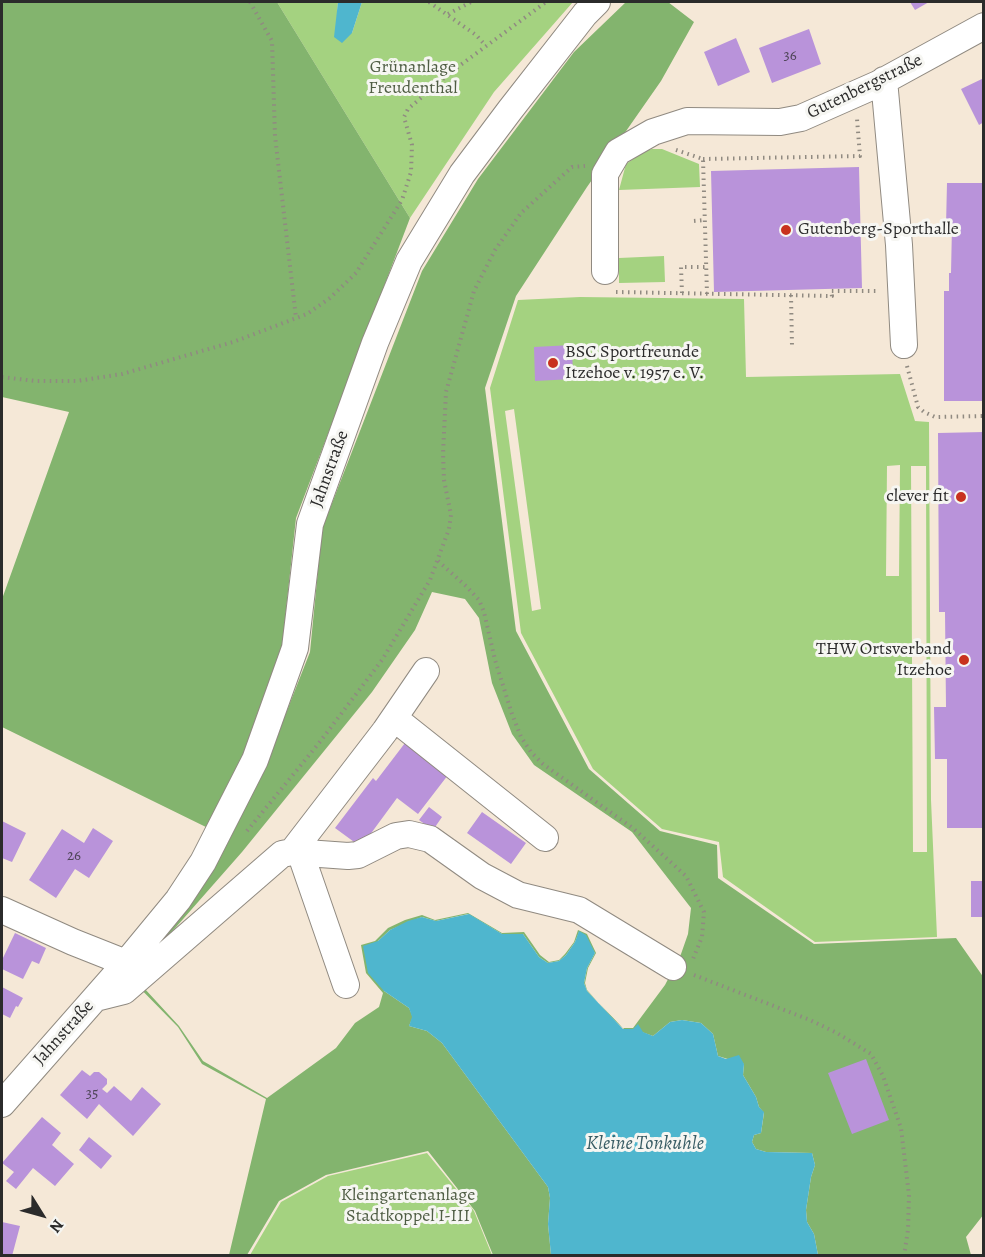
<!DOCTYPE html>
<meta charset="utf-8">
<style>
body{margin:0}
#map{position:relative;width:985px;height:1257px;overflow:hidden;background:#f5e8d7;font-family:Alegreya,serif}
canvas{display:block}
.frame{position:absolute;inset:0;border:3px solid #2b2b2b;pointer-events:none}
.north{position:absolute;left:12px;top:1185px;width:60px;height:60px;-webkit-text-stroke:4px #f6f6f2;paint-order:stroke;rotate:127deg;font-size:16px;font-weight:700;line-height:24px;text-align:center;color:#2b2b2b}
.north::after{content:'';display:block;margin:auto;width:21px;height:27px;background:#2b2b2b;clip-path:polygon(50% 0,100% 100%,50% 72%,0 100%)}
</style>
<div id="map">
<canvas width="985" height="1257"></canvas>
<div class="frame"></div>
<div class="north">N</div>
</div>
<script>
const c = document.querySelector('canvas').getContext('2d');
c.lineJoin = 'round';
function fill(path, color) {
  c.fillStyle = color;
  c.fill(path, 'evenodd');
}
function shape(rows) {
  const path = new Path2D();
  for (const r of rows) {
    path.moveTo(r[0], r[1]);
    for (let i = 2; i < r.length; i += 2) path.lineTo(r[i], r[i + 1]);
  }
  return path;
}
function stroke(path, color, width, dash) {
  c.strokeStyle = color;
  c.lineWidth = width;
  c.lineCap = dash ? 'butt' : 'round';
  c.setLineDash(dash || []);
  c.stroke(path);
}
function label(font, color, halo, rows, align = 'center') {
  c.font = font + ' Alegreya,serif';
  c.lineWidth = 6;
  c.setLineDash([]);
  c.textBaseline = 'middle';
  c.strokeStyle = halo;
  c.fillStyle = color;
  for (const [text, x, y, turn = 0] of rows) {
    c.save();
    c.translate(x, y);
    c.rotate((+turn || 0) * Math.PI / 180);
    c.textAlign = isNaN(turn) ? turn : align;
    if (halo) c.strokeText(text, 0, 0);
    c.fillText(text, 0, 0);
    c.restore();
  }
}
fill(shape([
 [277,2,338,2,337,13,352,33,362,2,573,2,494,92,410,218],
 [652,149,662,149,699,164,700,187,619,190,626,164,645,151],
 [664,256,665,282,619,283,619,258],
 [580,297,744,299,746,377,900,374,915,421,929,422,931,800,937,937,815,942,723,877,719,842,662,829,593,769,521,633,490,388,518,300],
 [514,409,541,609,532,611,505,411],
 [900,465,899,576,886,576,887,466],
 [911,466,926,466,927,852,913,852],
 [427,1153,474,1211,492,1255,250,1255,281,1202,328,1176]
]), '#a4d280');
fill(shape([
 [2,2,277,2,410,218,296,518,282,647,244,758,210,829,2,727,2,599,69,412,2,397],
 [626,2,668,2,694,22,661,81,587,187,516,296,485,388,516,631,589,769,660,831,717,845,718,878,814,944,956,938,984,978,984,1214,966,1237,971,1255,818,1255,814,1234,807,1222,806,1210,811,1177,815,1165,812,1153,766,1152,756,1149,752,1142,754,1135,761,1133,764,1113,759,1107,756,1097,743,1075,744,1064,718,1056,713,1034,701,1023,682,1020,670,1022,653,1036,633,1029,624,1029,587,991,584,983,587,968,595,953,579,932,575,942,566,955,559,961,548,963,539,957,523,934,502,934,468,914,436,921,422,917,390,930,378,941,384,991,409,1008,413,1017,409,1026,427,1031,442,1043,548,1187,550,1198,548,1224,551,1255,493,1255,475,1211,428,1151,326,1175,279,1201,247,1255,229,1255,266,1099,202,1064,178,1027,127,975,266,764,310,652,322,529,422,271,478,179,574,52],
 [432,592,465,599,479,618,492,683,512,734,534,765,632,832,691,908,688,934,681,954,665,985,633,1028,623,1028,613,1019,587,990,585,983,588,968,596,953,587,934,578,930,574,942,565,954,559,960,549,962,540,955,524,932,502,933,468,913,435,920,422,915,405,920,388,928,375,941,361,945,366,973,383,993,379,1007,355,1023,336,1048,267,1098,203,1061,179,1026,133,976,242,852,372,692,415,630]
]), '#83b46e');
fill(shape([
 [338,2,362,2,352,33,342,43,334,37],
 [469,914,502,934,523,934,539,957,548,963,559,961,566,955,575,942,579,931,586,935,595,953,587,968,584,983,587,991,623,1029,633,1029,638,1024,643,1032,653,1036,670,1022,682,1020,701,1023,713,1034,718,1056,726,1059,739,1055,744,1064,743,1075,756,1097,759,1107,764,1112,761,1133,754,1135,752,1142,756,1149,766,1152,812,1153,815,1165,811,1177,806,1210,807,1222,814,1234,818,1255,551,1255,548,1224,550,1198,548,1187,442,1043,427,1031,409,1026,412,1017,409,1008,384,991,368,973,363,946,378,941,390,930,408,921,422,917,436,921]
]), '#4fb6ce');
fill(shape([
 [910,2,929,2,915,10],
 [809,29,821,64,772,83,759,48],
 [736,38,750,72,718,86,704,52],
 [984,78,984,122,979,125,961,89],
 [859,167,862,288,714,292,711,171],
 [947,183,984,183,984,401,944,401,944,291,949,291,949,273,951,273,952,226,946,226],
 [572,345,573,379,535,381,534,347],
 [984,432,984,828,947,828,947,759,935,759,934,707,946,707,945,612,939,612,938,433],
 [405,743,448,775,418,814,397,798,361,847,335,828,373,778,376,781],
 [429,807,442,817,433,830,419,820],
 [482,812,526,843,511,864,467,833],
 [2,821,26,833,12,862,2,858],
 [93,828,113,841,89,878,75,869,56,898,29,880,62,829,84,843],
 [971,881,984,881,984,917,971,917],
 [15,933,46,948,39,964,32,961,23,979,2,969,2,960],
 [2,987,23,998,18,1007,16,1006,10,1018,2,1014],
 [866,1059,889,1120,852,1134,828,1073],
 [82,1070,90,1076,94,1072,99,1072,107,1079,107,1084,102,1089,107,1093,114,1086,131,1101,142,1087,161,1104,133,1136,99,1104,87,1119,60,1095],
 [42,1117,61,1133,52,1145,74,1164,55,1186,33,1168,16,1189,6,1181,14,1172,2,1163],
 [89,1137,112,1156,101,1169,79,1150],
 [2,1222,20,1226,12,1256,2,1256]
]), '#b993da');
const minor = shape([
 [884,80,899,245,904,345],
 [605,271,605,174,618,152,653,132,687,121,780,122,801,118,878,84,984,26],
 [394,718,545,838],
 [292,852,385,731,426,671],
 [300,852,346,985],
 [2,910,73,942,126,963],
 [96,998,124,991,282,854,292,852,348,856,358,855,396,836,409,834,430,839,482,876,518,895,579,910,673,967],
 [2,1104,126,963,178,900,203,862,255,760,295,648,310,524,375,343,409,261,462,174,510,110,585,14,597,2]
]);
stroke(minor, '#908a81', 28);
stroke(shape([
 [250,2,272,41,275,136,296,318],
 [429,2,476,35,486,46],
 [448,14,471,2],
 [676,150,703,159,707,294],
 [703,159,860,156,857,119],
 [694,221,705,220],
 [616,292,832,296,831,291,879,291],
 [682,293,681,267,706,267],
 [791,295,792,346],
 [907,366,918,407,924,412,935,417,984,416],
 [2,377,35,381,77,381,122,374,233,342,307,314,330,298,356,273,402,200,411,172,412,145,404,117,408,109,451,72,546,2],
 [438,561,467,587,479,600,484,612,495,660,512,714,521,737,531,752,543,764,634,829,686,876,704,912,702,937,693,959],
 [247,831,319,743,382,660,430,580,449,529,451,515,444,480,443,453,446,392,474,291,495,250,521,213,572,167,585,166],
 [694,975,810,1020,837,1033,871,1054,883,1076,901,1128,909,1195,908,1230,904,1256]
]), '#908a81', 4, [1.5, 4.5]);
stroke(minor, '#fff', 26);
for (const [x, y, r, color] of [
 [786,230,6,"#c8321e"],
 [553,363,6,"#c8321e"],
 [961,497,6,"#c8321e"],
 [964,660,6,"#c8321e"]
]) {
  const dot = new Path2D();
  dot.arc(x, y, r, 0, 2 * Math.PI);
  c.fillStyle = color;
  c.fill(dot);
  stroke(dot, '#f6f6f2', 2);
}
label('15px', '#4e4557', null, [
 ["36",790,56],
 ["26",74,856],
 ["35",92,1094]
]);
label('18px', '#4f5d44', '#f6f6f2', [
 ["Grünanlage",413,68],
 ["Freudenthal",413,89],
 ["Kleingartenanlage",408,1196],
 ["Stadtkoppel I-III",408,1217]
]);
label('18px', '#2b2b2b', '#f6f6f2', [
 ["Gutenbergstraße",865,87,-26],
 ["Jahnstraße",330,469,-70],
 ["Jahnstraße",64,1033,-48]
]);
label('18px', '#2b2b2b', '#f6f6f2', [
 ["Gutenberg-Sporthalle",798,230],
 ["BSC Sportfreunde",565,353],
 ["Itzehoe v. 1957 e. V.",565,374],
 ["clever fit",949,497,"right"],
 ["THW Ortsverband",952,650,"right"],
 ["Itzehoe",952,671,"right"]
], 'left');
label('italic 20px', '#385c64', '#f6f6f2', [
 ["Kleine Tonkuhle",645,1144]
]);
</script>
